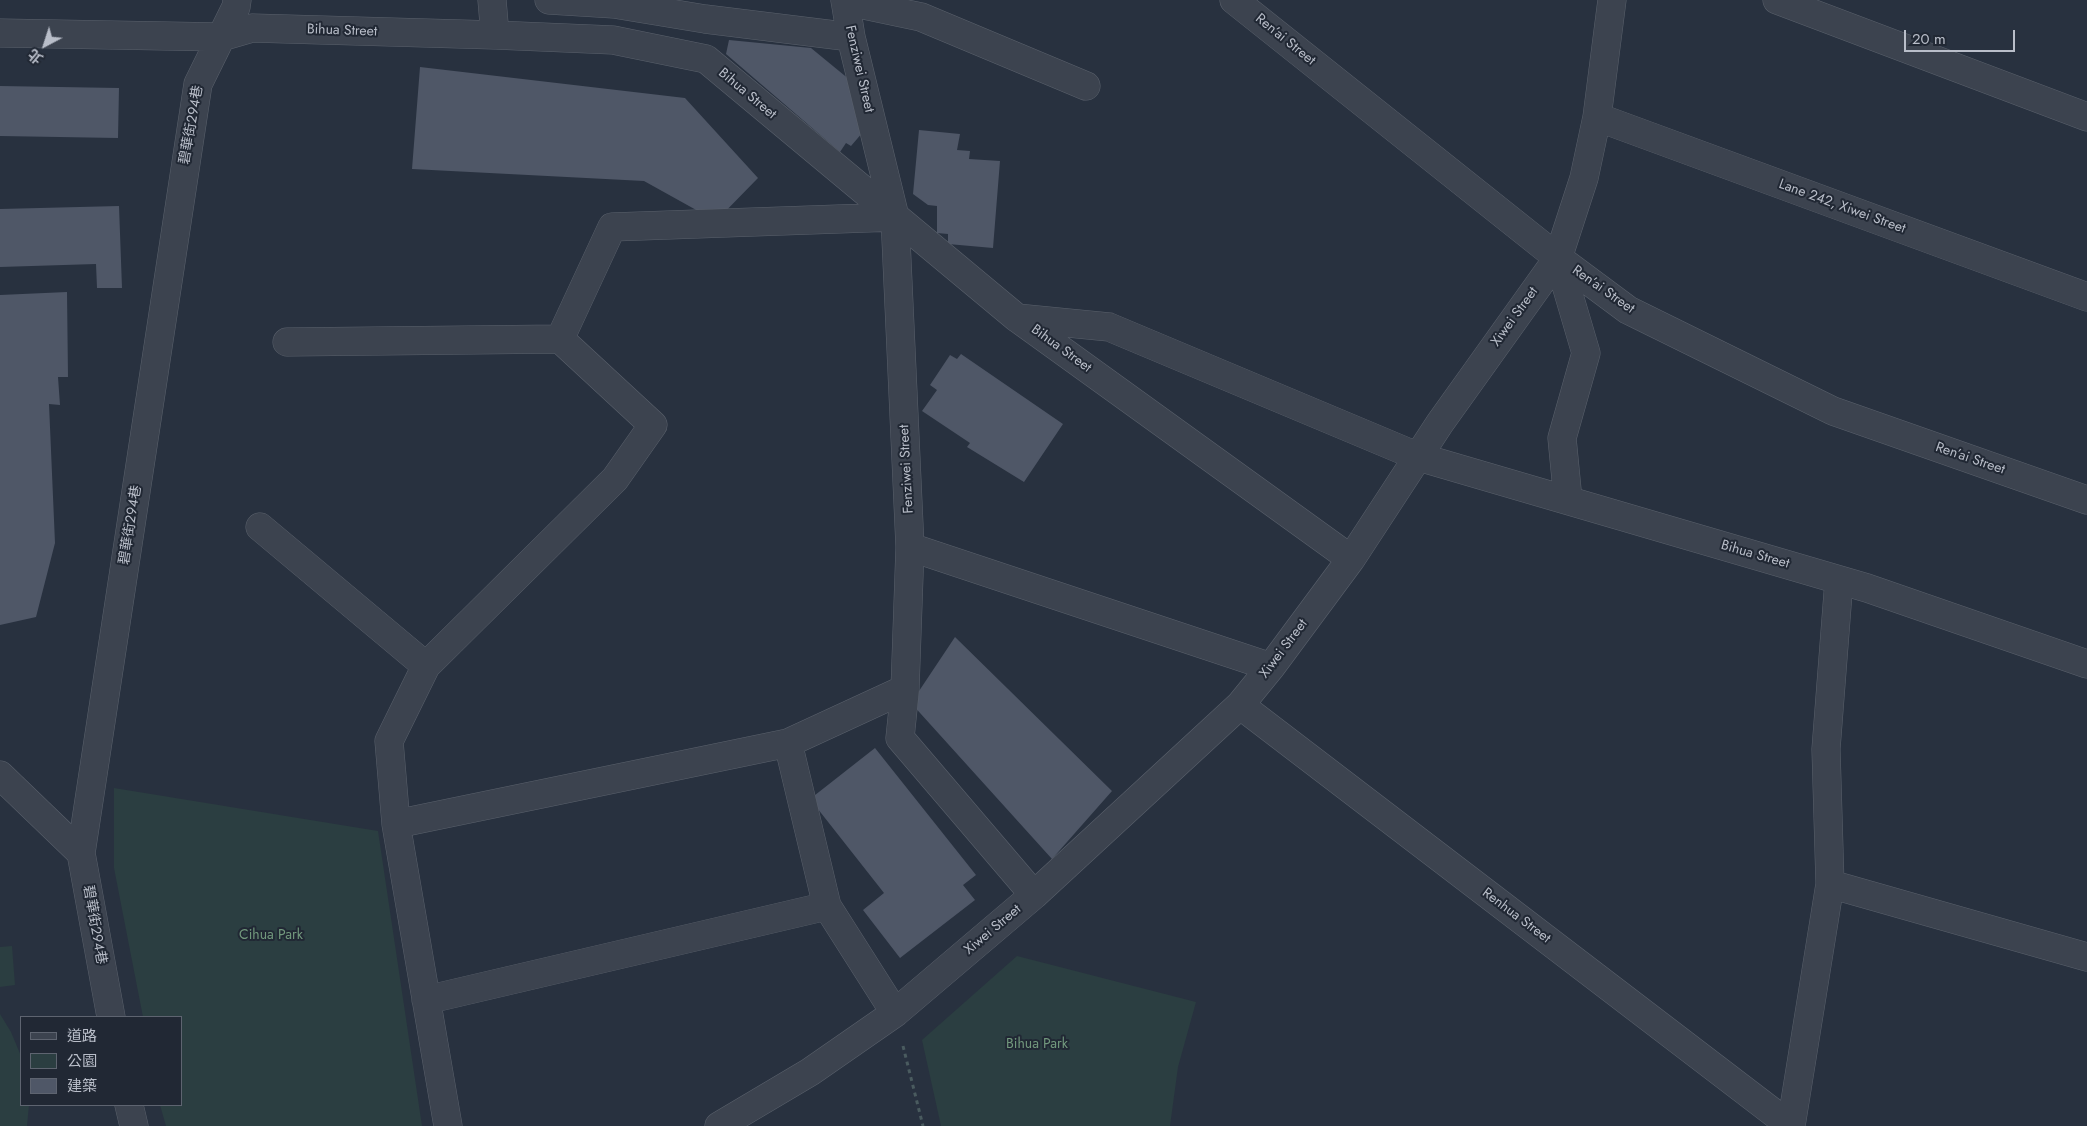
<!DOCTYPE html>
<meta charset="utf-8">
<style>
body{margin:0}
#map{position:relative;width:2087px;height:1126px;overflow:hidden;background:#28313f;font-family:Jost,"Noto Sans TC",sans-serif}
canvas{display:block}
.legend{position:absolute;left:20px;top:1016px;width:162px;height:90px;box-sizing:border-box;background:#212834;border:1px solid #5e6470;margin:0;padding:6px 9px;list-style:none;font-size:15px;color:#b9bec9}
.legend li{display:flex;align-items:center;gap:10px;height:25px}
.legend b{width:25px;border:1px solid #5e6470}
.north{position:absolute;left:20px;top:20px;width:50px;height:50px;-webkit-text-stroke:4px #212834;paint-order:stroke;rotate:220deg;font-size:14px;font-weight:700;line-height:20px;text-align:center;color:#b9bec9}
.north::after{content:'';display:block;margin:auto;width:18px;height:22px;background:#b9bec9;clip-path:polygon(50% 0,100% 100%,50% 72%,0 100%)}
.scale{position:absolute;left:1904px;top:30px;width:111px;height:22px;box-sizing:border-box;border:2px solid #b9bec9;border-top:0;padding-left:6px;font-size:15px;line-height:18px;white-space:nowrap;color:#b9bec9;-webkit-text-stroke:4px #212834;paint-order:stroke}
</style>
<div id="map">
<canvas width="2087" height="1126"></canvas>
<ul class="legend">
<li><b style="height:6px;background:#3c434f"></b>道路</li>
<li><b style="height:14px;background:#2b3e41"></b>公園</li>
<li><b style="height:14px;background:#4f5767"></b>建築</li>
</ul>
<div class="north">北</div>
<div class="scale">20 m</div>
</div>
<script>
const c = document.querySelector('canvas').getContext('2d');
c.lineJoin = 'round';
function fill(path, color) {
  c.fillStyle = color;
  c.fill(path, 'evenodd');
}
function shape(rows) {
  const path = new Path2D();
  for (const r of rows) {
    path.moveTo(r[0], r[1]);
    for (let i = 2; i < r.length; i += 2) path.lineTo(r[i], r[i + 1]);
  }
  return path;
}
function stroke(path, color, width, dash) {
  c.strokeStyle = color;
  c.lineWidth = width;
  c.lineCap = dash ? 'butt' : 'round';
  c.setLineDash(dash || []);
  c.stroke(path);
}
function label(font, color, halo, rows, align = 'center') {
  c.font = font + ' Jost,"Noto Sans TC",sans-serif';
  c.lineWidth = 4;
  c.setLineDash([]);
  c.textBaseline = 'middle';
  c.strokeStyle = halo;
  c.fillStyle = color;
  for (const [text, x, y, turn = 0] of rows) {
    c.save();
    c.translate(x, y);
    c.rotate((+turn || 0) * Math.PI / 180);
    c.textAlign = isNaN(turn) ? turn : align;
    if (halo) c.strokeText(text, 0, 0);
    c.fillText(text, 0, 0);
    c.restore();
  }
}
fill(shape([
 [114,788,378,831,422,1126,166,1126,160,1105,181,1105,181,1017,143,1017,114,868],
 [12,946,15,985,0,987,0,947],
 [1017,956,1196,1002,1178,1067,1170,1126,941,1126,922,1040],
 [0,1014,11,1032,21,1056,21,1105,29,1105,27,1126,0,1126]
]), '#2b3e41');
fill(shape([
 [729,40,811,48,850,80,863,132,851,146,846,143,840,152,726,54],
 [420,67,685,98,758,178,716,221,644,181,412,169],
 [0,86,119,88,118,138,0,136],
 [919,130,960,134,957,150,970,151,969,159,1000,161,993,248,948,244,948,234,937,233,937,206,928,205,913,194],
 [119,206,122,288,97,288,96,264,0,267,0,209],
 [67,292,68,377,58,377,60,405,49,404,55,543,36,617,0,625,0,295],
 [961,354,1063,424,1024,482,967,447,970,443,922,411,937,390,930,385,950,355,957,359],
 [955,637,1112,791,1052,859,911,703],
 [875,748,976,875,963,885,975,900,900,958,863,910,884,893,810,799]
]), '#4f5767');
const minor = shape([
 [492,0,495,35],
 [549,0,614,4,705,19,851,37],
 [845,0,851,37,895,217,910,547,905,689,900,738,1034,895],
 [1234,0,1558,258,1628,310,1833,411,2087,500],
 [1777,0,2087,117],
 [845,1,921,17,1086,86],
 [0,33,221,37,252,28,495,35,613,40,706,59,1017,318,1351,559],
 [1597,117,2087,297],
 [1558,258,1586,353,1562,438,1568,500],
 [1017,318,1109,327,1419,457,1867,588,2087,664],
 [287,342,560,339],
 [260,527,426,666],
 [910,547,1271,667],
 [1240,705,1791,1126],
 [788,743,827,906,895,1013],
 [0,775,81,853],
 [396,824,788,743,905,689],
 [1830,884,2087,957],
 [426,1000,827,906],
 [111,1017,81,853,198,84,236,7,237,0],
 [129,1105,134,1126],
 [448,1126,396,824,389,741,426,666,615,479,653,425,560,339,612,227,895,217],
 [719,1126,810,1072,895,1013,1034,895,1240,705,1271,667,1351,559,1440,423,1558,258,1584,178,1597,117,1612,0],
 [1791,1126,1830,884,1826,749,1839,580]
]);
stroke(minor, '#5a616c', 29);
stroke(shape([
 [903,1046,923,1126]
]), '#4a5b5f', 3, [4, 4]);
stroke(minor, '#3c434f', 28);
label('14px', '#b9bec9', '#212834', [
 ["Bihua Street",342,31,2],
 ["Ren’ai Street",1285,40,39],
 ["Fenziwei Street",859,69,77],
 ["Bihua Street",747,94,40],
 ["碧華街294巷",192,125,-80],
 ["Lane 242, Xiwei Street",1842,207,20],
 ["Ren’ai Street",1603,290,35],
 ["Xiwei Street",1515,317,-54],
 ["Bihua Street",1061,349,36],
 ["Ren’ai Street",1970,459,19],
 ["Fenziwei Street",907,469,-93],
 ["碧華街294巷",131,525,-81],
 ["Bihua Street",1755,555,16],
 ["Xiwei Street",1284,649,-53],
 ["Renhua Street",1516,916,37],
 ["碧華街294巷",94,925,80],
 ["Xiwei Street",993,930,-40]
]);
label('14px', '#72987d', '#212834', [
 ["Cihua Park",271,936],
 ["Bihua Park",1037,1045]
]);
</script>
